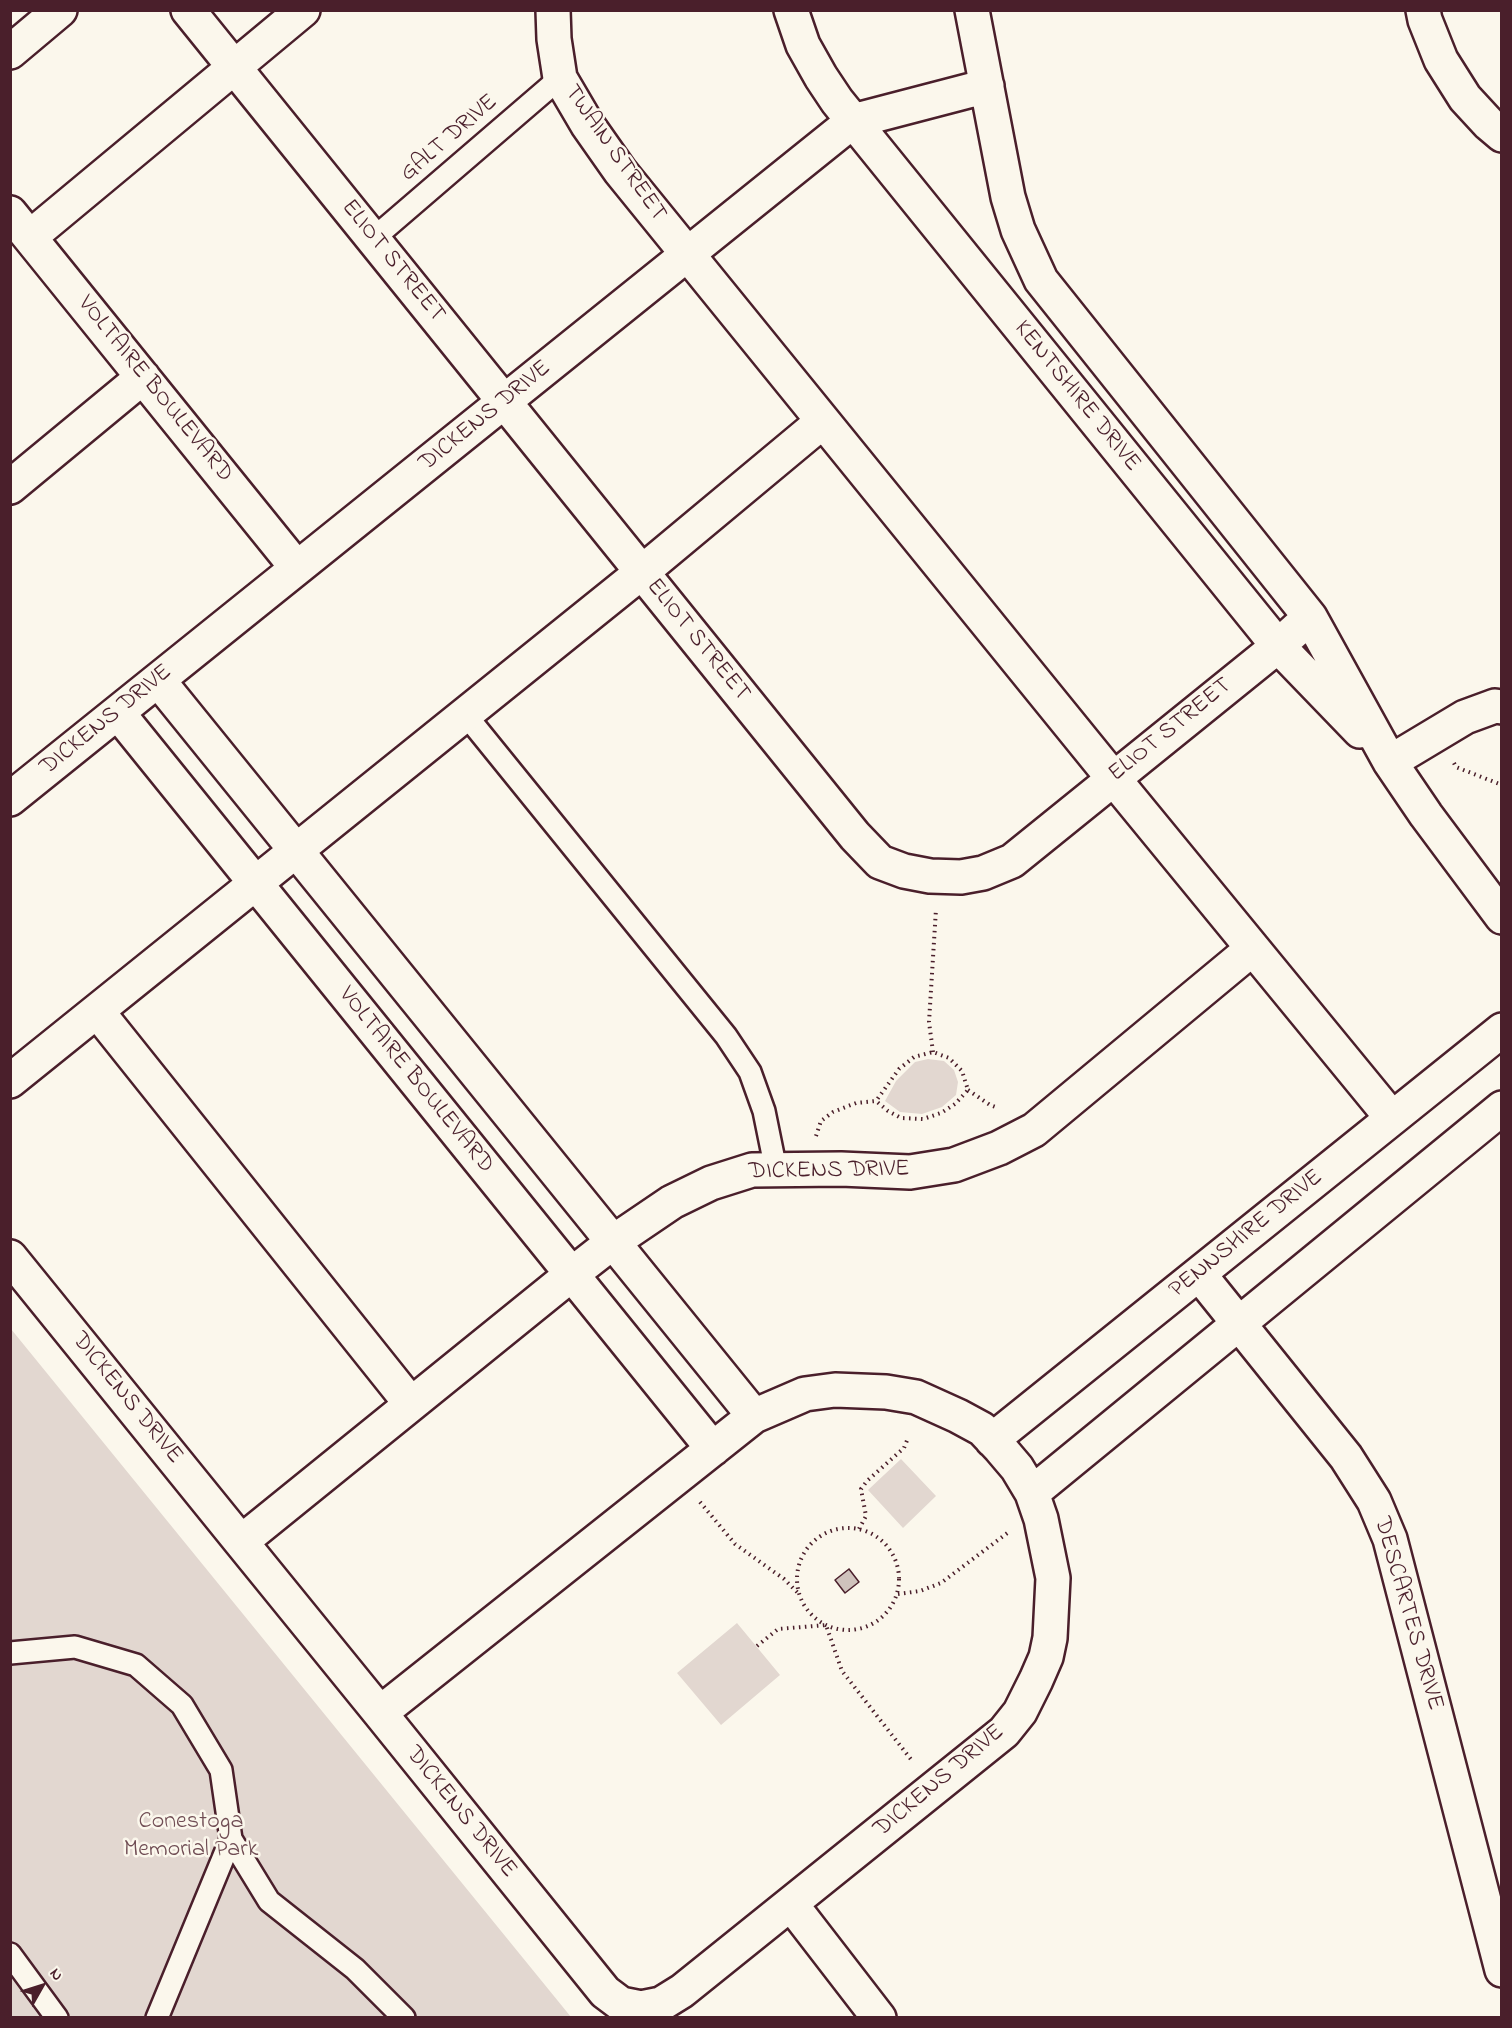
<!DOCTYPE html>
<style>
body{margin:0}
#map{position:relative;width:1512px;height:2028px;overflow:hidden;background:#fbf7ec;font-family:"Indie Flower",sans-serif}
canvas{display:block}
.frame{position:absolute;inset:0;border:12px solid #4a1f2b;pointer-events:none}
.north{position:absolute;left:12px;top:1956px;width:60px;height:60px;-webkit-text-stroke:4px #fbf7ec;paint-order:stroke;rotate:51deg;font-size:16px;font-weight:700;line-height:24px;text-align:center;color:#4a1f2b}
.north::after{content:'';display:block;margin:auto;width:21px;height:27px;background:#4a1f2b;clip-path:polygon(50% 0,100% 100%,50% 72%,0 100%)}
</style>
<div id="map">
<canvas width="1512" height="2028"></canvas>
<div class="frame"></div>
<div class="north">N</div>
</div>
<script>
const c = document.querySelector('canvas').getContext('2d');
c.lineJoin = 'round';
function fill(path, color) {
  c.fillStyle = color;
  c.fill(path, 'evenodd');
}
function shape(rows) {
  const path = new Path2D();
  for (const r of rows) {
    if (r.length === 3) {
      path.moveTo(r[0] + r[2], r[1]);
      path.arc(r[0], r[1], r[2], 0, 2 * Math.PI);
      continue;
    }
    path.moveTo(r[0], r[1]);
    for (let i = 2; i < r.length; i += 2) path.lineTo(r[i], r[i + 1]);
  }
  return path;
}
function stroke(path, color, width, dash) {
  c.strokeStyle = color;
  c.lineWidth = width;
  c.lineCap = dash ? 'butt' : 'round';
  c.setLineDash(dash || []);
  c.stroke(path);
}
function label(font, color, halo, rows, align = 'center') {
  c.font = font + ' "Indie Flower",sans-serif';
  c.lineWidth = 5;
  c.setLineDash([]);
  c.textBaseline = 'middle';
  c.strokeStyle = halo;
  c.fillStyle = color;
  for (const [text, x, y, turn = 0] of rows) {
    c.save();
    c.translate(x, y);
    c.rotate((+turn || 0) * Math.PI / 180);
    c.textAlign = isNaN(turn) ? turn : align;
    if (halo) c.strokeText(text, 0, 0);
    c.fillText(text, 0, 0);
    c.restore();
  }
}
fill(shape([
 [928,1059,944,1061,954,1070,958,1082,956,1095,942,1107,922,1114,900,1112,885,1101,896,1081,915,1062],
 [11,1329,571,2017,11,2017],
 [901,1459,936,1496,903,1528,868,1490],
 [737,1623,780,1675,721,1725,677,1673]
]), '#e2d7d0');
const building = shape([
 [849,1569,859,1582,845,1593,835,1580,849,1569]
]);
fill(building, '#cfc2bc');
stroke(building, '#4a1f2b', 1.5);
const service = shape([
 [374,238,560,78],
 [465,714,726,1036,750,1072,764,1111,776,1170],
 [10,1653,75,1647,136,1665,182,1705,221,1770,231,1839,157,2018],
 [231,1839,269,1901,355,1969,404,2018],
 [10,1954,57,2018]
]);
const minor = shape([
 [188,10,855,836,880,862,904,871,930,876,961,877,983,873,1012,861,1278,646,1310,617],
 [553,10,554,39,560,78,587,124,620,171,1113,778,1392,1118],
 [791,10,803,45,821,77,837,101,1278,646,1360,731],
 [972,10,1008,197,1018,230,1041,280,1310,617,1390,762,1426,815,1502,917],
 [1423,10,1425,20,1441,60,1465,98,1489,124,1502,135],
 [10,52,60,10],
 [10,213,297,568],
 [30,237,303,10],
 [10,487,143,377],
 [158,680,754,1416],
 [118,713,713,1449],
 [1390,762,1465,717,1495,706,1502,707],
 [10,799,853,121,987,86],
 [97,1011,411,1404],
 [10,1081,642,572,822,422],
 [10,1257,241,1542,380,1713,605,1992,621,2004,641,2008,661,2004,682,1991,1004,1732,1020,1712,1036,1680,1046,1657,1050,1638,1053,1578,1041,1519,1032,1493,1017,1468,1000,1448,982,1429,958,1416,916,1397,886,1392,835,1390,805,1394,754,1416,380,1713],
 [1199,1274,1346,1457,1374,1501,1390,1539,1502,1970],
 [992,1440,1502,1030],
 [1032,1493,1502,1108],
 [241,1542,572,1274,613,1242,672,1202,711,1183,752,1170,841,1169,910,1172,954,1165,999,1148,1034,1130,1252,949],
 [791,1904,879,2018]
]);
stroke(service, '#4a1f2b', 26);
stroke(minor, '#4a1f2b', 38);
stroke(shape([
 [1454,763,1456,767,1502,785],
 [933,1052,929,1022,936,909],
 [968,1090,990,1105,998,1108],
 [816,1136,821,1121,833,1112,856,1103,876,1101,888,1111,901,1118,923,1119,941,1113,955,1104,968,1090,962,1071,949,1058,933,1052,914,1057,899,1069,876,1101],
 [700,1502,735,1544,784,1579,799,1594],
 [848,1579,51],
 [859,1529,866,1516,861,1489,867,1481,904,1448,908,1438],
 [898,1594,920,1591,941,1583,1010,1531],
 [757,1646,778,1629,826,1625,842,1671,913,1762]
]), '#4a1f2b', 4, [1.5, 4.5]);
stroke(service, '#fbf7ec', 21);
stroke(minor, '#fbf7ec', 33);
label('24px', '#4a1f2b', '#fbf7ec', [
 ["GALT DRIVE",450,139,-41],
 ["TWAIN STREET",614,154,55],
 ["ELIOT STREET",392,262,51],
 ["VOLTAIRE BOULEVARD",154,390,51],
 ["KENTSHIRE DRIVE",1076,397,51],
 ["DICKENS DRIVE",486,417,-39],
 ["ELIOT STREET",697,641,51],
 ["DICKENS DRIVE",107,721,-39],
 ["ELIOT STREET",1171,731,-39],
 ["VOLTAIRE BOULEVARD",415,1081,51],
 ["DICKENS DRIVE",829,1172,-1],
 ["PENNSHIRE DRIVE",1247,1235,-39],
 ["DICKENS DRIVE",126,1399,51],
 ["DESCARTES DRIVE",1407,1614,74],
 ["DICKENS DRIVE",940,1782,-40],
 ["DICKENS DRIVE",460,1813,51]
]);
label('24px', '#704d54', '#fbf7ec', [
 ["Conestoga",191,1823],
 ["Memorial Park",191,1851]
]);
</script>
